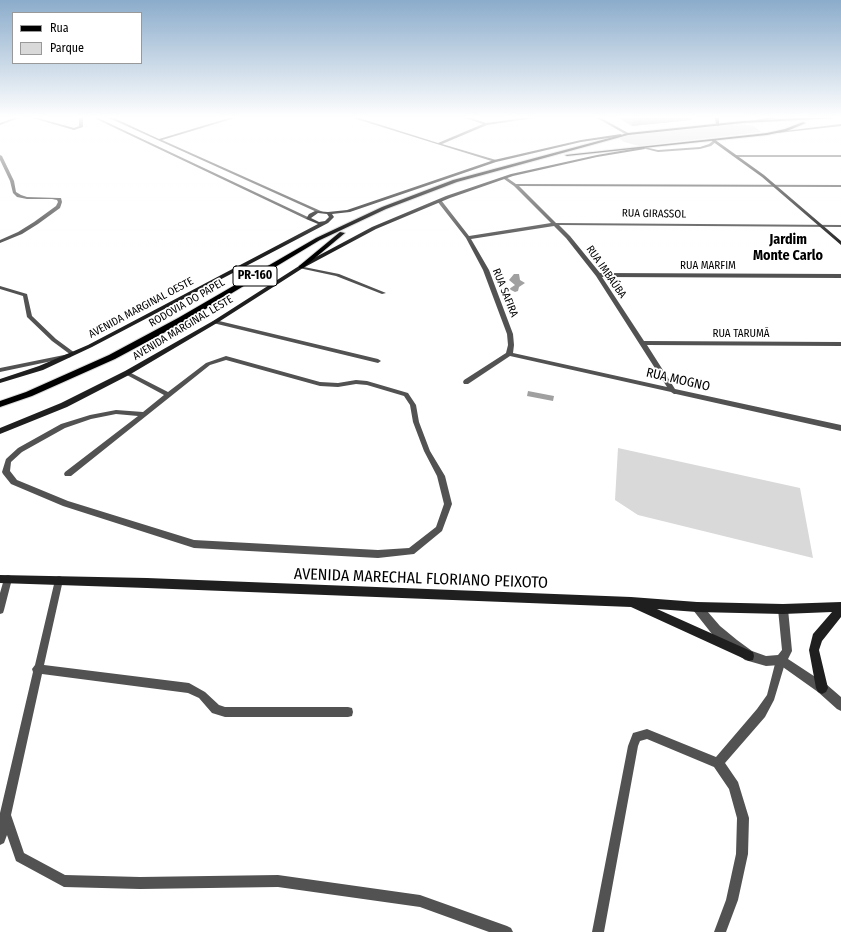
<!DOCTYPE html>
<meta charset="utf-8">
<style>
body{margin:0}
#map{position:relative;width:841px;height:932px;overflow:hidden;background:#fff;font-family:"Fira Sans Condensed",sans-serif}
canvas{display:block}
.legend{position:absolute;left:12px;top:12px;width:130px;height:52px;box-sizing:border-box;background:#fff;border:1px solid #999;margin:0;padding:5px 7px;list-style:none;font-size:12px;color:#000}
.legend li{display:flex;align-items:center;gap:8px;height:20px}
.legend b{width:20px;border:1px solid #999}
</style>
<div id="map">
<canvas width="841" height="932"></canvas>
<ul class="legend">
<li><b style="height:5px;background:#000"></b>Rua</li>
<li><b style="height:11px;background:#d9d9d9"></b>Parque</li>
</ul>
</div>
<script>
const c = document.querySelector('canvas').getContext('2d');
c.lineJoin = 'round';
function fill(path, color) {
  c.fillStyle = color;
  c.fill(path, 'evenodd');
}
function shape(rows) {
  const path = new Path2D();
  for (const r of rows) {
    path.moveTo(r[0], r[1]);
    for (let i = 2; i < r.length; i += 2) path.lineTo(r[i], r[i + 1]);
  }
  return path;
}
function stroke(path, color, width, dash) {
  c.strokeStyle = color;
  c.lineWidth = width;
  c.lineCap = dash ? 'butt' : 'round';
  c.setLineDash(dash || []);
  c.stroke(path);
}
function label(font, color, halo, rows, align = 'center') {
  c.font = font + ' "Fira Sans Condensed",sans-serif';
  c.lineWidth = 3.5;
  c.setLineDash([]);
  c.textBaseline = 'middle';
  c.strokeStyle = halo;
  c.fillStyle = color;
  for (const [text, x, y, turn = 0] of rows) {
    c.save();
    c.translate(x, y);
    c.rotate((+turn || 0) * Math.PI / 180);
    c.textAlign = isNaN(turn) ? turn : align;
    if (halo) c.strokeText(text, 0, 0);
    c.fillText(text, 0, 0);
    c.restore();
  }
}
fill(shape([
 [742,124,754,126,761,132,639,146,624,142,620,139,620,136],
 [618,448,800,488,813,558,638,515,615,500]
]), '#d9d9d9');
fill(shape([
 [514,274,519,274,520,280,525,283,519,287,518,291,515,292,509,289,515,285,509,280],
 [528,391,554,396,553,401,527,396]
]), '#a0a0a0');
const primary = shape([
 [798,118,836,118,743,123,628,135,457,182,386,209,320,240,184,322,115,359,32,396,0,407,0,401,26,392,109,355,178,318,316,238,382,207,453,180,628,133,743,121,798,118],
 [803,122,806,123,787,131,767,135,567,156,565,155,767,133,785,129,803,122],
 [340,232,345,233,303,268,299,268,299,266,340,232]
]);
stroke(primary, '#dbdbdb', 2);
fill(shape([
 [714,140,717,141,711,146,700,149,658,152,642,148,644,147,658,150,700,147,709,144,714,140],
 [299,266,339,274,386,293,382,294,336,276,299,268,299,266],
 [0,286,27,294,32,316,56,339,75,353,75,355,71,355,52,341,27,317,23,296,0,289,0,286],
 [215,320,378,359,381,361,378,363,213,323,212,322,215,320],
 [226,356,320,382,338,383,356,380,367,381,408,393,416,405,419,422,430,451,445,476,452,504,442,531,414,554,378,558,194,548,63,506,11,484,3,474,2,472,6,459,18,448,61,424,90,415,116,410,143,412,164,395,125,374,125,372,129,372,168,392,206,363,226,356],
 [226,360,320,386,338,387,356,384,367,385,404,396,410,405,413,422,424,451,437,476,444,504,436,527,409,548,378,550,194,540,68,501,17,480,10,471,11,462,22,452,65,428,91,419,116,414,138,416,65,472,64,474,65,476,71,476,210,365,226,360],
 [8,575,11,576,12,579,4,610,3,613,0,614,0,593,4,579,5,576,8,575],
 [59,576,62,577,63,580,44,665,189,683,205,692,219,705,225,707,348,707,352,708,353,712,352,716,348,717,225,717,212,713,199,698,188,693,42,674,11,815,24,853,65,875,140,877,278,875,420,895,507,926,511,928,513,932,489,932,420,907,278,887,140,889,64,887,16,861,7,835,4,843,0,845,0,813,33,672,32,669,35,665,55,580,56,577,59,576],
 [781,655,784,657,786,660,774,700,765,717,725,763,738,782,749,818,748,854,738,900,726,932,714,932,726,900,736,854,737,818,729,789,714,767,647,739,640,741,638,746,604,932,592,932,628,746,633,733,647,729,716,757,757,709,767,695,776,660,778,657,781,655]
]), '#525252');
fill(shape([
 [14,118,19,118,0,125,0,123,14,118],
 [38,118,74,128,79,126,79,118,83,118,83,127,74,130,32,118,38,118],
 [94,118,98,118,310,218,306,219,94,118],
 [109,118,114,118,159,139,229,118,235,118,162,140,323,212,319,213,109,118],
 [353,118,359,118,438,143,483,124,465,118,471,118,486,123,523,118,534,118,487,125,442,144,496,160,495,162,353,118],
 [597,118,601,118,630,134,627,135,597,118],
 [841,124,841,126,778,133,776,132,841,124],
 [0,155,2,156,14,181,16,192,21,195,27,197,59,198,61,198,62,202,60,208,38,224,22,234,0,243,0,240,18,232,34,222,56,206,58,202,57,200,52,199,27,199,17,197,13,193,10,181,0,160,0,155],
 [735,155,841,155,841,157,734,157,735,155],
 [504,177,506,177,516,184,841,185,841,187,519,186,556,223,841,225,841,227,559,225,570,236,600,273,841,274,841,278,602,277,644,341,841,342,841,346,647,345,675,389,841,425,841,431,676,394,674,394,671,392,510,356,468,384,464,384,463,382,464,380,506,353,508,345,507,334,483,270,466,238,437,201,441,200,469,236,551,223,514,186,504,179,504,177],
 [554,226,566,238,596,276,667,387,513,353,514,345,513,334,489,270,471,239,554,226],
 [69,354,71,355,71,357,0,372,0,368,69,354],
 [697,602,701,604,720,626,737,640,752,651,766,656,778,655,782,650,778,609,779,606,783,604,787,606,788,609,792,651,788,659,826,684,841,697,841,711,837,709,818,692,780,665,766,666,745,660,712,634,693,610,692,607,693,604,697,602]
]), '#525252');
fill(shape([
 [715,118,719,118,719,126,716,125,715,118],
 [766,118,777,118,753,122,751,121,766,118],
 [621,134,622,136,581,142,496,162,350,212,332,214,334,217,328,223,92,347,43,370,0,383,0,379,39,366,88,345,318,224,306,219,309,214,315,211,328,212,347,210,494,160,581,140,621,134],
 [318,213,327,214,329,217,325,221,319,222,311,218,318,213],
 [712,139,714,139,764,175,841,241,841,245,762,177,712,141,712,139],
 [644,147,645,149,597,157,513,176,450,198,376,229,303,268,217,323,129,375,67,407,0,434,0,428,61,403,125,371,213,321,299,266,372,227,446,196,511,174,597,155,644,147],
 [0,575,147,578,631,597,697,602,783,604,841,602,841,617,822,641,819,650,828,688,826,692,822,694,818,692,816,688,809,650,813,634,832,612,783,614,697,612,657,609,753,652,754,656,753,660,749,661,631,607,147,588,0,583,0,575]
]), '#1f1f1f');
fill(primary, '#000');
fill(shape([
 [618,118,692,118,691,120,632,126]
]), '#a7a7a7');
fill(shape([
 [634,118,692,118,691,120,632,126]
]), '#888');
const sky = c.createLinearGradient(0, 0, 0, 249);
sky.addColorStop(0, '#8baccb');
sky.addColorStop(0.47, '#fff');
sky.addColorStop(1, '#ffffff00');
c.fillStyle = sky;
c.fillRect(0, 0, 841, 249);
label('11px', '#000', '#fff', [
 ["RUA GIRASSOL",654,214,1],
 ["RUA MARFIM",708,266],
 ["RUA IMBAÚBA",606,272,55],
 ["RUA SAFIRA",505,293,68],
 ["RODOVIA DO PAPEL",187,303,-30],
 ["AVENIDA MARGINAL OESTE",141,308,-28],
 ["AVENIDA MARGINAL LESTE",183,328,-31],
 ["RUA TARUMÃ",741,334]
]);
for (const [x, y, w] of [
 [255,276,44]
]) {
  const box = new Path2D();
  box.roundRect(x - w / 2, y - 10, w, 20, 3);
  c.fillStyle = '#fff';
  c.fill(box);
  stroke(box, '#000', 1);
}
label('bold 12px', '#000', null, [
 ["PR-160",255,276]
]);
label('13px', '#000', '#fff', [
 ["RUA MOGNO",678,380,13]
]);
label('bold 14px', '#000', '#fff', [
 ["Jardim",788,240],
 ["Monte Carlo",788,256]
]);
label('16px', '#000', '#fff', [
 ["AVENIDA MARECHAL FLORIANO PEIXOTO",421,579,2]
]);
</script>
